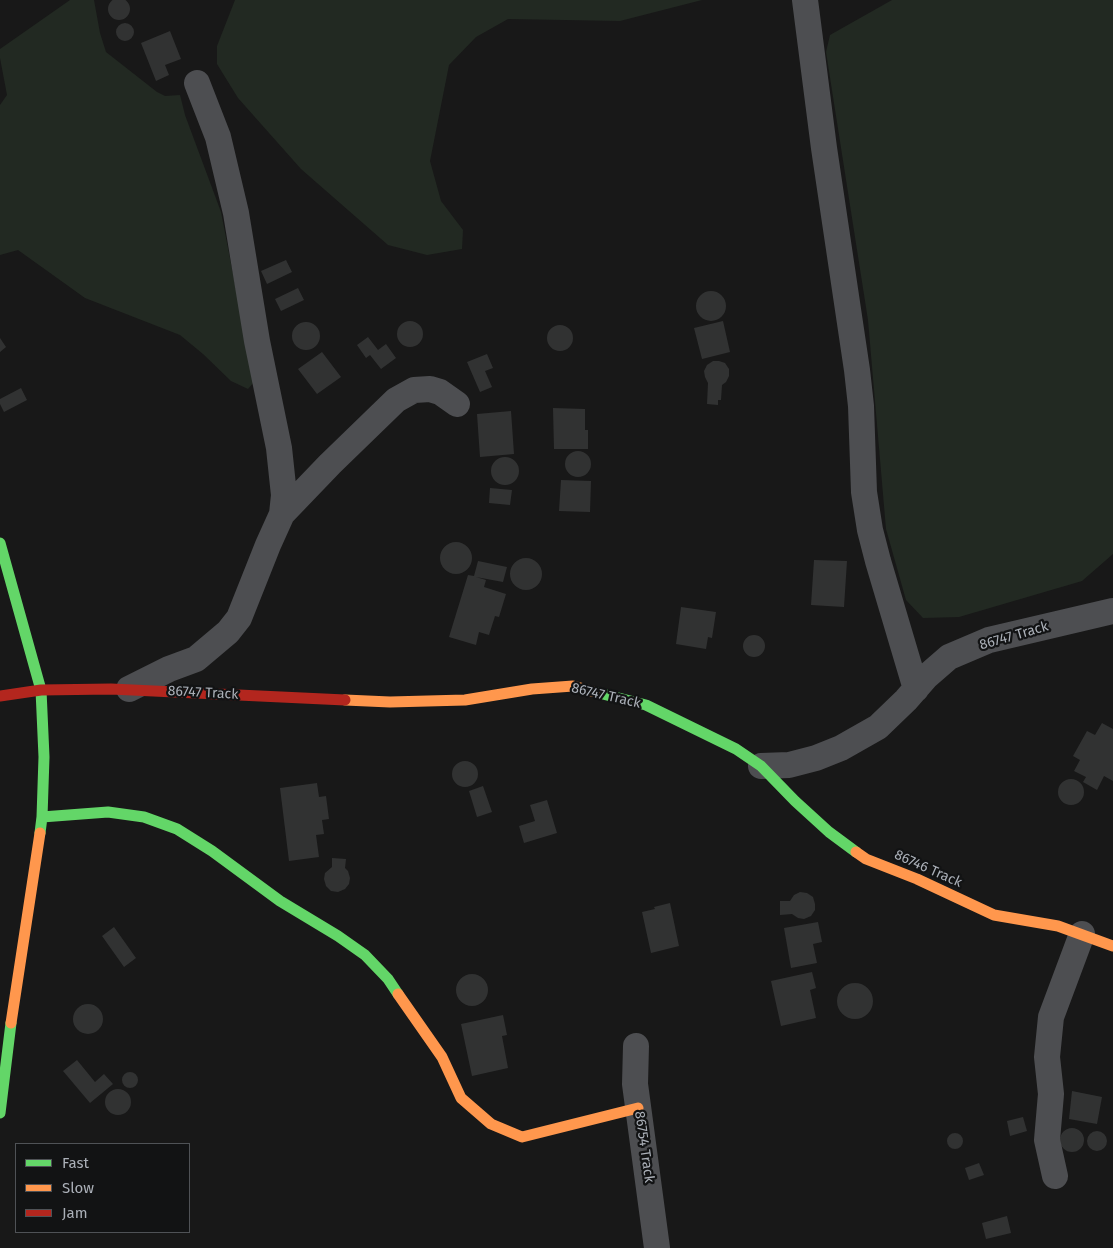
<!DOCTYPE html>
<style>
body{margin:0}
#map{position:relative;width:1113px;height:1248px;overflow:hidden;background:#181818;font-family:"Fira Sans",sans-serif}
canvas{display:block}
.legend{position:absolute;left:15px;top:1143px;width:175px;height:90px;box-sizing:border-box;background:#121314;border:1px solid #4f5256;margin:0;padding:6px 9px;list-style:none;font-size:15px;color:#abb0b8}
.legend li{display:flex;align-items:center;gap:10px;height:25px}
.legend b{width:25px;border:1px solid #4f5256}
</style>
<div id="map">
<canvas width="1113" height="1248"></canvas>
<ul class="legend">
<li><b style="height:6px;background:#63d668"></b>Fast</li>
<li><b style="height:6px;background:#ff974d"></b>Slow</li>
<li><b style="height:6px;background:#b3261e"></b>Jam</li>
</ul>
</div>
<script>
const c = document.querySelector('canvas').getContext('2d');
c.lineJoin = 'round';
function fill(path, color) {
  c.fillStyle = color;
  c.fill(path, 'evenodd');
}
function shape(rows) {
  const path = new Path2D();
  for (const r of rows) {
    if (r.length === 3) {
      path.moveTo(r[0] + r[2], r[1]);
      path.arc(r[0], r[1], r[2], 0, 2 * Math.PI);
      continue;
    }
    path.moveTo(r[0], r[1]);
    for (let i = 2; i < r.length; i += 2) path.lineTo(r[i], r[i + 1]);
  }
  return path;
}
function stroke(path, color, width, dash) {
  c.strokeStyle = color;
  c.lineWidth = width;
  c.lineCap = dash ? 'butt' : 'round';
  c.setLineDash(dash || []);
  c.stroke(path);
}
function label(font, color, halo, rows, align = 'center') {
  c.font = font + ' "Fira Sans",sans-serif';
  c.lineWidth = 4.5;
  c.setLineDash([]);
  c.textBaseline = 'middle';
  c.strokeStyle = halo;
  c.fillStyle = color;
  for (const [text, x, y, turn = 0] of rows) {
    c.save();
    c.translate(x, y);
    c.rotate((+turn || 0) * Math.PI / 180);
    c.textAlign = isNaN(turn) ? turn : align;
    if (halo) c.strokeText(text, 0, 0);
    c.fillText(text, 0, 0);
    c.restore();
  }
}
fill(shape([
 [70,0,94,0,100,33,106,52,157,92,165,96,180,95,185,115,221,212,254,382,248,389,231,381,203,354,180,335,85,298,18,250,0,255,0,105,7,95,0,58,0,49],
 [235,0,702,0,620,21,508,19,476,37,449,65,430,161,441,201,463,230,462,249,427,255,388,245,301,169,238,98,217,64,217,46],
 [892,0,1113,0,1113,554,1082,581,959,617,923,618,906,600,886,529,868,320,826,52,830,35]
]), '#222922');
fill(shape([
 [119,9,11],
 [125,32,9],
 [170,31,181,59,165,65,169,75,156,81,141,43],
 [286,260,292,272,267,284,261,271],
 [298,288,304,300,281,311,275,299],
 [711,306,15],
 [723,321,730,352,702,359,694,328],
 [410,334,13],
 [306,336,14],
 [560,338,13],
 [368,337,378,350,386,344,396,358,381,369,370,355,366,358,357,345],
 [0,338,6,347,0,352],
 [322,352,341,377,317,394,298,369],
 [487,354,493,368,485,371,492,387,480,392,467,362],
 [713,361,719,361,725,363,729,369,729,376,726,382,722,385,721,400,718,400,718,405,707,404,708,383,705,377,704,371,707,365],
 [21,388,27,400,4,412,0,404,0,399],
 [553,408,585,409,585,430,588,430,588,449,554,449],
 [511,411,514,454,480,457,477,414],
 [578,464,13],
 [505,471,14],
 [561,480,591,481,590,512,559,511],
 [490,488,512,490,510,505,489,503],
 [456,558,16],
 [526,574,16],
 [814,560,847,561,844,607,811,605],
 [478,561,507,567,503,582,476,577,486,580,484,587,506,594,499,617,495,616,489,635,479,632,476,645,449,637,468,575,474,576],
 [681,607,716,612,712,638,708,637,706,649,676,644],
 [754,646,11],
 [1102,723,1113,729,1113,781,1104,776,1097,790,1083,782,1086,777,1074,771,1080,760,1073,756,1087,731,1095,735],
 [465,774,13],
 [1071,792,13],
 [317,783,319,797,326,796,329,819,322,820,324,834,316,835,319,857,289,861,280,788],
 [483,786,492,812,477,817,469,791],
 [547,800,557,833,524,843,519,826,535,821,530,805],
 [332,858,346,859,345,868,348,871,350,878,349,884,345,889,338,892,331,891,326,886,324,879,325,873,332,867],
 [800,892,807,893,813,897,815,904,815,910,811,916,804,919,798,918,792,914,780,915,780,901,790,901,794,895],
 [670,903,679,946,651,953,642,912,655,909,654,907],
 [818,922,822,942,813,944,817,963,791,968,784,928],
 [114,927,136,958,124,967,102,936],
 [812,972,816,988,810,990,816,1018,781,1026,771,981],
 [472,990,16],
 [855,1001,18],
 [88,1019,15],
 [503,1015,507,1035,502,1036,508,1068,472,1076,461,1024],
 [77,1060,95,1082,104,1074,113,1084,90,1103,63,1071],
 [130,1080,8],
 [118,1102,13],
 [1072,1091,1102,1097,1097,1124,1069,1119],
 [1023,1117,1027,1131,1010,1136,1007,1121],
 [1072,1140,12],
 [1097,1141,10],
 [955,1141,8],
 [979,1163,984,1175,969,1180,965,1168],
 [1007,1216,1011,1233,986,1239,982,1223]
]), '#313232');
stroke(shape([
 [805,0,824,148,857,370,861,406,864,492,870,530,878,561,916,689],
 [282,514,330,464,396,400,414,390,430,389,440,392,457,404],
 [129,689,169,669,196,659,228,632,239,618,268,545,282,514,284,495,279,448,257,341,236,213,218,137,197,83],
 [761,766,789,765,816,758,841,748,878,727,906,700,926,677,949,657,989,640,1113,611],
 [636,1046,635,1084,657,1248],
 [1055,1176,1047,1140,1051,1094,1047,1057,1051,1017,1082,934]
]), '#4d4e51', 26);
stroke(shape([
 [0,543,41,690,44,757,42,817,40,833],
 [595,692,646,705,736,749,761,766,795,801,829,832,856,852],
 [42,817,108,812,144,817,177,829,212,851,280,901,338,936,365,955,388,979,398,994],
 [0,1113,11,1023]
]), '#63d668', 11);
stroke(shape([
 [345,700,390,702,465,700,532,689,573,686,595,692],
 [856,852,866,859,917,879,994,915,1058,926,1113,946],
 [398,994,442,1057,461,1098,491,1124,522,1137,638,1108],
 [11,1023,40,833]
]), '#ff974d', 11);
stroke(shape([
 [0,696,41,690,111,689,345,700]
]), '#b3261e', 11);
label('14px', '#abb0b8', '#121314', [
 ["86747 Track",1014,636,-16],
 ["86747 Track",203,693,3],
 ["86747 Track",606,696,13],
 ["86746 Track",928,869,24],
 ["86754 Track",644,1147,82]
]);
</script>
